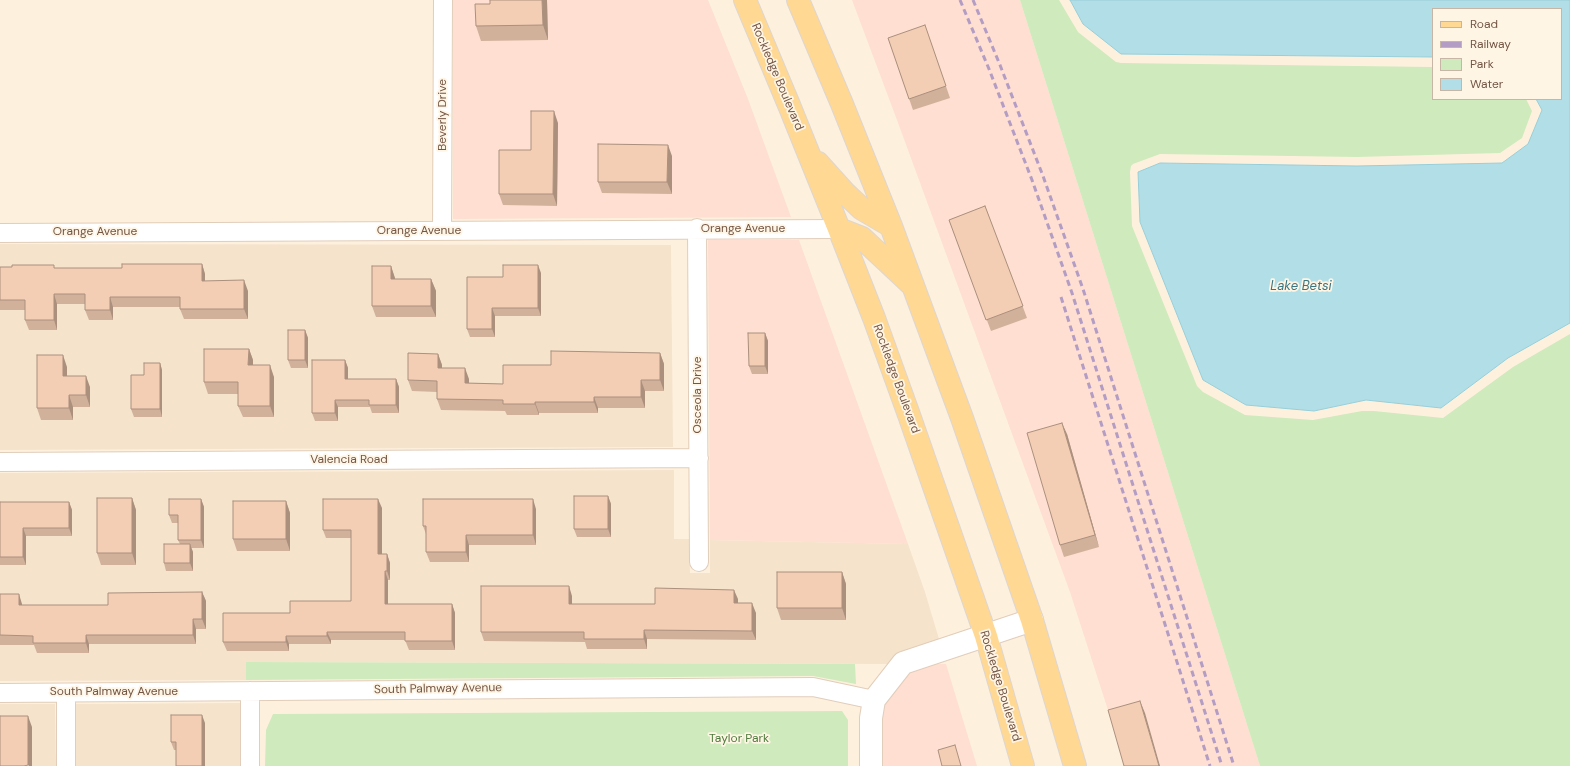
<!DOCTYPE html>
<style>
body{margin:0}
#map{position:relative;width:1570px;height:766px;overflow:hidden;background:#fdf1de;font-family:"DM Sans",sans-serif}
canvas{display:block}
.legend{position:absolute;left:1432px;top:8px;width:130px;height:92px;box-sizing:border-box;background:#fff5e5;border:1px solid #c7b5a5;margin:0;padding:5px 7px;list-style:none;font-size:12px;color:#745645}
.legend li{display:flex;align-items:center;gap:8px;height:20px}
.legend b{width:20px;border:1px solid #c7b5a5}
</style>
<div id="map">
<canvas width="1570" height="766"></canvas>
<ul class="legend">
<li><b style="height:5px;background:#ffd893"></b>Road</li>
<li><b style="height:5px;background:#b39dc5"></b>Railway</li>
<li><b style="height:11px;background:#cfeabc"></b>Park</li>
<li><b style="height:11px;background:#b2dfe7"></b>Water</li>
</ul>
</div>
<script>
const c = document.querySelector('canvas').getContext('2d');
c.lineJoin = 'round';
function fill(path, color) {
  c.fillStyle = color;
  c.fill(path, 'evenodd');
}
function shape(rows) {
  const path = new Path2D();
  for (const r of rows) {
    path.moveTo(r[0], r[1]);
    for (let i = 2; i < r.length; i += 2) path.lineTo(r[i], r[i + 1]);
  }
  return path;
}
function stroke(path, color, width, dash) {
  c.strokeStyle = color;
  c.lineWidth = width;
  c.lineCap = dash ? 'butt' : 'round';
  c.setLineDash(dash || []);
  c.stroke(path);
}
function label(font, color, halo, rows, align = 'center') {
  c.font = font + ' "DM Sans",sans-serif';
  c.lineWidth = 3.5;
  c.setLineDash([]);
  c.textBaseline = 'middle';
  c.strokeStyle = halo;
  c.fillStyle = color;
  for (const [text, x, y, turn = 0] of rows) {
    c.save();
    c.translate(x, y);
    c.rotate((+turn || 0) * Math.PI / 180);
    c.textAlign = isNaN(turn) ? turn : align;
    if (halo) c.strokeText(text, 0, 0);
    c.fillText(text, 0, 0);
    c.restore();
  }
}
fill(shape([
 [0,244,671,245,673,447,0,450],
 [674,470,674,539,689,539,690,573,710,573,710,540,908,544,925,592,939,639,900,652,889,664,246,662,246,680,0,681,0,473],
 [240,703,240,766,76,766,76,704],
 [0,704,55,704,56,766,0,766]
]), '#f5e3cc');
fill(shape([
 [453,0,708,0,748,99,791,217,453,219],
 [852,0,1020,0,1260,766,1126,766,1070,592,897,120],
 [708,240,799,240,908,544,710,540],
 [936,664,946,664,977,766,881,766,881,719,884,705,909,673]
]), '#fedfd1');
fill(shape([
 [1020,0,1059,0,1078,32,1116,62,1121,63,1433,67,1433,99,1526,99,1532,111,1522,138,1500,153,1357,157,1160,154,1133,164,1131,166,1130,172,1132,226,1197,386,1203,392,1245,415,1313,420,1362,411,1374,411,1443,418,1513,367,1570,334,1570,766,1260,766],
 [246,662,855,664,856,684,813,676,246,680],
 [842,711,848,720,848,766,265,766,266,730,273,714]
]), '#cfeabc');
const water = shape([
 [1070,0,1570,0,1570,323,1508,358,1441,408,1366,400,1314,411,1246,405,1203,380,1140,222,1138,172,1160,163,1357,166,1502,163,1528,144,1542,110,1536,99,1561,99,1561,9,1433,9,1433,57,1121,54,1083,24,1070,0]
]);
fill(water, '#b2dfe7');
stroke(water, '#98ced9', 1);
const minor = shape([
 [697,228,699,562],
 [442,231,443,0],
 [0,233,839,229],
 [0,462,699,458],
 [250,691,250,766],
 [0,693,813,687,874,700],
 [66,693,66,766]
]);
const tertiary = shape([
 [871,766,871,718,874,700,903,663,1032,620]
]);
const primary = shape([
 [745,0,789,105,839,229,874,318,909,415,986,636,1023,766],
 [798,0,842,104,891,226,962,418,1032,620,1075,766],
 [818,163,845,193,862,209,891,226],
 [839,229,862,238,910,283]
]);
stroke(minor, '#e1cdba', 20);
stroke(tertiary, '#e1cdba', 24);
stroke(primary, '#ded6d2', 24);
stroke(minor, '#fff', 18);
stroke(tertiary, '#fff', 22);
stroke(primary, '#ffd893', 22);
stroke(shape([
 [960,0,989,69,1032,180,1072,293,1222,766],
 [973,0,1000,65,1043,176,1083,289,1234,766],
 [1061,297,1210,766]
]), '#b39dc5', 3, [6, 4]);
fill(shape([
 [490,0,547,0,548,40,481,41,476,26,490,4],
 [929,37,950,98,913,110,888,38],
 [558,123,557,206,503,205,499,194,531,150],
 [672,156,672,194,602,193,598,182],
 [985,206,1027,318,991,331,949,220],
 [202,264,205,274,205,281,248,291,248,319,184,319,180,309,180,307,113,307,113,320,89,320,85,310,85,304,57,304,57,330,29,330,25,320,25,310,0,310,0,267,55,268,122,268],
 [391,266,395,279,431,279,436,291,436,317,376,317,372,306],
 [541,273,541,316,495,316,495,337,470,337,467,329,503,277],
 [305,330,308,338,308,368,291,368,288,360],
 [765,333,768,341,768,374,752,374,749,366],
 [249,349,253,360,253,365,274,377,274,417,243,417,238,406,238,394,208,394,204,382],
 [660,353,664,364,664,391,645,391,645,408,598,408,598,413,539,413,539,415,507,415,505,411,441,410,437,399,437,392,412,391,408,380,438,354,442,365,442,368,469,379,469,383,503,384,551,365],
 [345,360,348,368,348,379,396,379,399,387,399,413,372,413,370,407,338,407,338,421,315,421,312,413],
 [160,363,162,370,162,417,134,417,131,409,144,375],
 [67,367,67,376,90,387,90,407,73,407,73,420,41,420,37,408],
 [1067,434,1099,547,1064,557,1060,545],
 [608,496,611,504,611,537,577,537,574,529],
 [132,498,136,510,136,565,101,565,97,553],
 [201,499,204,507,204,548,191,548,193,552,193,571,166,571,164,563,180,544,178,540,178,523,172,523,169,515],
 [286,501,290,513,290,551,237,551,233,539],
 [0,502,69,502,72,510,72,536,26,536,26,565,0,565],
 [382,508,382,554,387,554,390,563,390,580,388,580,388,604,452,604,455,613,455,650,409,650,405,640,331,640,331,644,289,644,289,651,227,651,223,642,290,613,351,601,351,538,326,538,323,530],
 [536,509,536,545,469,545,469,562,430,562,426,552,426,534,423,526],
 [842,572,846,584,846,620,781,620,777,608],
 [202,592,206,601,206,629,196,629,196,644,89,644,89,653,37,653,34,645,0,645,0,594,22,604,22,605,108,605],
 [572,596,572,604,655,604,738,599,738,603,756,613,756,640,647,639,647,649,587,649,585,642,484,641,481,632],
 [205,723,205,766,176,750,174,750,171,742]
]), '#d2b19b');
fill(shape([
 [542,0,547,0,548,40,543,25],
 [554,111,558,123,557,206,553,194],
 [668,145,672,156,672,194,667,182],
 [202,264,205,274,205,291,202,281],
 [538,265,541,273,541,316,538,308],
 [391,266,395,278,395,291,391,279],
 [431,279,436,291,436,317,431,306],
 [244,280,248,291,248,319,244,309],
 [54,294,57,304,57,330,54,320],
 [110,297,113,307,113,320,110,310],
 [492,308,495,316,495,337,492,329],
 [305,330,308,338,308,368,305,360],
 [765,333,768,341,768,374,765,366],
 [249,349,253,360,253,377,248,365],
 [660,353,664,364,664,391,660,380],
 [438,354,442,365,442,379,438,368],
 [63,355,67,367,67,387,63,376],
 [345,360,348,368,348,387,345,379],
 [160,363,162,370,162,417,160,409],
 [270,365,274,377,274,417,270,406],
 [465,368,469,379,469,394,465,383],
 [86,376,90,387,90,407,86,395],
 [396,379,399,387,399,413,396,405],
 [641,380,645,391,645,408,641,397],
 [69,395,73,407,73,420,69,408],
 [594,397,598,408,598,413,594,402],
 [335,400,338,407,338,421,335,413],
 [535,402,539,413,539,415,535,404],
 [1062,423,1067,434,1099,547,1095,535],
 [608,496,611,504,611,537,608,529],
 [132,498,136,510,136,565,132,553],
 [201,499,204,507,204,548,201,540],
 [378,499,382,508,382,563,378,554],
 [533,499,536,509,536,545,533,535],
 [286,501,290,513,290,551,286,539],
 [69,502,72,510,72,536,69,528],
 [23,528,26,536,26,565,23,557],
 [466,535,469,545,469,562,466,552],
 [190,544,193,552,193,571,190,563],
 [387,554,390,563,390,580,387,571],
 [385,571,388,580,388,613,385,604],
 [842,572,846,584,846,620,842,608],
 [569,586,572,596,572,614,569,604],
 [734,590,738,599,738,613,734,603],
 [202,592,206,601,206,629,202,619],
 [19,594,22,604,22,614,19,605],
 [752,603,756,613,756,640,752,631],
 [452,604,455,613,455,650,452,641],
 [193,619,196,629,196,644,193,635],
 [644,630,647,639,647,649,644,639],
 [327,632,331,640,331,644,327,636],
 [86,635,89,644,89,653,86,643],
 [286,636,289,644,289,651,286,642],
 [1140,701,1145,713,1160,766,1159,766],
 [202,715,205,723,205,766,202,766],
 [28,716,32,727,32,766,29,766,28,765]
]), '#ab907e');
const building = shape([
 [490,0,542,0,543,25,476,26,475,4,490,4,490,0],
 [925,25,946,86,909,99,888,38,925,25],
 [531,111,554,111,553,194,499,194,499,150,531,150,531,111],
 [598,144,668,145,667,182,598,182,598,144],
 [985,206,1023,306,986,320,949,220,985,206],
 [122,264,202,264,202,281,244,280,244,309,180,309,180,297,110,297,110,310,85,310,85,294,54,294,54,320,25,320,25,300,0,300,0,267,12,267,12,265,54,265,54,268,122,268,122,264],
 [503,265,538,265,538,308,492,308,492,329,467,329,467,277,503,277,503,265],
 [372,266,391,266,391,279,431,279,431,306,372,306,372,266],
 [288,330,305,330,305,360,288,360,288,330],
 [748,333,765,333,765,366,749,366,748,333],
 [204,349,249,349,248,365,270,365,270,406,238,406,238,382,204,382,204,349],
 [551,351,660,353,660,380,641,380,641,397,594,397,594,402,535,402,535,404,503,404,503,400,437,399,437,381,408,380,408,353,438,354,438,368,465,368,465,383,503,384,503,365,551,365,551,351],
 [37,355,63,355,63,376,86,376,86,395,69,395,69,408,37,408,37,355],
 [312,360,345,360,345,379,396,379,396,405,369,405,369,400,335,400,335,413,312,413,312,360],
 [144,363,160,363,160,409,131,409,131,375,144,375,144,363],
 [1062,423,1095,535,1060,545,1027,433,1062,423],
 [574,496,608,496,608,529,574,529,574,496],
 [97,498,132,498,132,553,97,553,97,498],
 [169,499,201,499,201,540,178,540,178,515,169,515,169,499],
 [323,499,378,499,378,554,387,554,387,571,385,571,385,604,452,604,452,641,405,641,405,632,327,632,327,636,286,636,286,642,223,642,223,613,290,613,290,601,351,601,351,530,323,530,323,499],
 [423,499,533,499,533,535,466,535,466,552,426,552,426,526,423,526,423,499],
 [233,501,286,501,286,539,233,539,233,501],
 [0,502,69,502,69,528,23,528,23,557,0,557,0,502],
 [164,544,190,544,190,563,164,563,164,544],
 [777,572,842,572,842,608,777,608,777,572],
 [481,586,569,586,569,604,655,604,655,588,734,590,734,603,752,603,752,631,644,630,644,639,584,639,584,632,481,632,481,586],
 [202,592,202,619,193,619,193,635,86,635,86,643,33,643,33,636,0,635,0,594,19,594,19,605,108,605,108,593,202,592],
 [1140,701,1159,766,1124,766,1108,710,1140,701],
 [171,715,202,715,202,766,176,766,176,742,171,742,171,715],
 [0,716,28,716,28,765,24,766,0,766,0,716],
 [955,745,961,766,942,766,938,750,955,745]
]);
fill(building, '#f4ceb4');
stroke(building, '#ab907e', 1);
label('12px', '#745645', '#fff5e5', [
 ["Rockledge Boulevard",777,77,67],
 ["Beverly Drive",443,115,-90],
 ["Orange Avenue",743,229],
 ["Orange Avenue",419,231],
 ["Orange Avenue",95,232],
 ["Rockledge Boulevard",896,379,70],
 ["Osceola Drive",698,395,-90],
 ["Valencia Road",349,460],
 ["Rockledge Boulevard",1000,686,73],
 ["South Palmway Avenue",438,689,-1],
 ["South Palmway Avenue",114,692]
]);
label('12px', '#4e7a3d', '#fff5e5', [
 ["Taylor Park",739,739]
]);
label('italic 13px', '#3b7582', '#fff5e5', [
 ["Lake Betsi",1301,287]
]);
</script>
